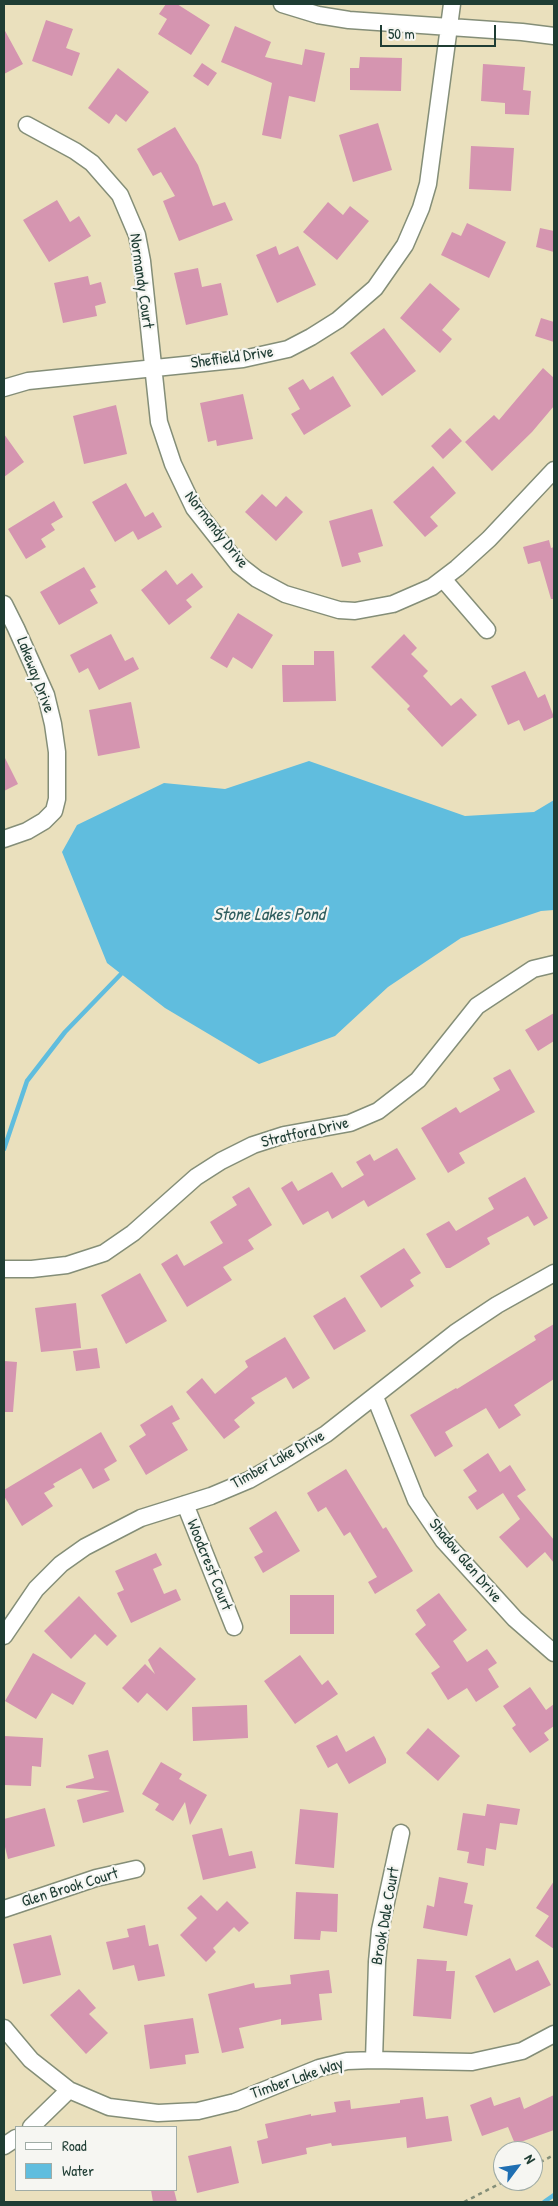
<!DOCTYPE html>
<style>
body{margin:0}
#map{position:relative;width:558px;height:2206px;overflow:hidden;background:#eae0bd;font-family:"Patrick Hand",sans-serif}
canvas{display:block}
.frame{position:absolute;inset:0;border:5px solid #1f3d34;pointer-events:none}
.legend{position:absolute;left:15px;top:2126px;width:162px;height:65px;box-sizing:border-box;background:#f6f6f2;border:1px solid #a0aca6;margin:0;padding:6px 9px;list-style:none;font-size:15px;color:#1f3d34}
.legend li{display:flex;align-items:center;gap:10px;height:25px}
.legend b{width:25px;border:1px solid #a0aca6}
.north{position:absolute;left:493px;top:2141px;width:50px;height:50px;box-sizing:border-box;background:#f6f6f2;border:1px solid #a0aca6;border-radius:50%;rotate:59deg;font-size:14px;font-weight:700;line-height:20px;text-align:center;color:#1f3d34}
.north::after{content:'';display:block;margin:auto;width:18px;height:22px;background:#1f6fb2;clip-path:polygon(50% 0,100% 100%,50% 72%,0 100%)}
.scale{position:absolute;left:380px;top:25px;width:116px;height:22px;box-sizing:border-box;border:2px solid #1f3d34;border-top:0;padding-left:6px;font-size:15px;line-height:18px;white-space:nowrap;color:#1f3d34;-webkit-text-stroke:4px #f6f6f2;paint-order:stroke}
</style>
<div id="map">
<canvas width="558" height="2206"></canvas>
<div class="frame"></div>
<ul class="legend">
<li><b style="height:6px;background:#fff"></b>Road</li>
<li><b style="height:14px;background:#60bdde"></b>Water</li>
</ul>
<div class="north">N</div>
<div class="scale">50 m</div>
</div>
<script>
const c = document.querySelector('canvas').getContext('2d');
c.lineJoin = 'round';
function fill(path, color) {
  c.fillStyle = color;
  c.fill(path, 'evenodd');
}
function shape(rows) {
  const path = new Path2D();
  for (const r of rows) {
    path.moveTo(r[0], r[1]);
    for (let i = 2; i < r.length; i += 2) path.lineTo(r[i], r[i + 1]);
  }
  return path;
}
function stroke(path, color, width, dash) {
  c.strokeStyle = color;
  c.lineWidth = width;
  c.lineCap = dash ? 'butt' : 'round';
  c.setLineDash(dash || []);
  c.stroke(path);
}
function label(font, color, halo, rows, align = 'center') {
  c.font = font + ' "Patrick Hand",sans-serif';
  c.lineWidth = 4.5;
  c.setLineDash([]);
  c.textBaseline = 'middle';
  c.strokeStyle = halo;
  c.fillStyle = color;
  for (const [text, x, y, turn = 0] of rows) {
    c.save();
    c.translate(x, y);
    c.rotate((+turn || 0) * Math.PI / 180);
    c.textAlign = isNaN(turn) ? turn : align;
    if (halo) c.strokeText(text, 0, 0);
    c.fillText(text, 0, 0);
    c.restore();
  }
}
fill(shape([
 [309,761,465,816,534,812,554,800,554,910,541,911,461,938,388,987,335,1036,259,1064,165,1008,107,963,62,852,77,825,164,783,225,789]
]), '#60bdde');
stroke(shape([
 [4,1149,27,1081,65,1032,121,974],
 [544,2202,554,2195]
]), '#60bdde', 4.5);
fill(shape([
 [166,4,177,4,210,25,191,55,158,34,167,19,159,14],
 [46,20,73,29,66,48,80,53,72,76,32,61],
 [235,26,271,42,265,57,302,65,305,49,325,53,315,102,289,96,281,139,262,135,272,83,221,62],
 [4,29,23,64,4,74],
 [360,57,402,58,401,91,350,90,350,68,359,68],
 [202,63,217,73,208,86,193,76],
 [483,64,525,67,523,90,531,91,529,115,505,114,505,103,481,101],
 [118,68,149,92,126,122,116,114,109,124,88,108],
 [378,123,392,170,353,182,339,135],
 [175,127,198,165,213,206,225,202,233,220,179,241,163,201,175,196,161,172,153,176,137,149],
 [471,146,514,148,511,191,469,189],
 [57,200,70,222,79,216,91,236,49,262,23,220],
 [328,202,343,215,350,206,369,221,337,260,303,232],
 [467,223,506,242,489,278,441,255,452,232,461,236],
 [540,228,554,231,554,252,536,247],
 [276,246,279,255,298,246,316,285,277,303,256,255],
 [198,268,202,287,221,283,228,315,186,325,174,273],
 [88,276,90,285,101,282,106,303,95,306,97,316,63,323,54,283],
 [430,283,460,309,442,330,452,339,440,353,400,318],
 [541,318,554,322,554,342,535,336],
 [384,328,416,371,382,396,350,353],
 [543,368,554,378,554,406,532,432,492,471,465,442,494,415,499,420],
 [333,376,351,406,304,435,291,414,300,409,288,388,303,379,310,390],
 [243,394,253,439,217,446,216,440,208,442,200,403],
 [116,405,127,454,84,464,73,416],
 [450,428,462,441,443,459,431,446],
 [4,434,24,462,4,477],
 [433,466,456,493,430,517,438,526,425,537,393,502],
 [126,483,145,517,153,512,162,527,138,540,133,531,115,542,92,502],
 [262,494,276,507,286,496,303,512,276,541,245,512],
 [54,501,63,517,51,524,55,530,41,539,46,547,26,559,8,529],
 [372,509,383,546,358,553,361,562,342,567,329,521],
 [549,540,551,548,554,547,554,599,551,599,540,561,528,564,523,547],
 [84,567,96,587,90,590,98,603,59,625,40,592],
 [166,570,177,585,192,573,203,587,186,600,192,607,169,625,141,590],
 [238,613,273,635,252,669,233,657,227,668,210,658],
 [111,634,125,661,133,657,139,669,99,690,88,668,79,673,70,655],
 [404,634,417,648,411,654,428,671,423,676,451,706,461,698,477,715,442,747,407,709,410,706,371,667],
 [314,651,334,651,336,701,283,702,282,665,314,665],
 [525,671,538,698,545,694,554,717,524,731,519,720,508,725,491,686],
 [131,702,140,748,98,756,89,710],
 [4,756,18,784,4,791],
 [554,1013,554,1041,538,1051,525,1030],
 [510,1069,535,1112,459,1153,465,1163,448,1173,421,1128,456,1107,460,1113,500,1090,493,1078],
 [397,1148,416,1179,368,1207,364,1200,332,1219,328,1211,303,1225,281,1188,292,1181,298,1191,332,1172,342,1188,364,1175,356,1162,370,1154,374,1161],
 [525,1177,548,1218,534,1226,528,1216,487,1238,490,1244,450,1268,446,1268,426,1234,449,1221,456,1231,494,1209,488,1198],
 [249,1187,272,1225,248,1240,254,1249,223,1267,232,1280,187,1307,161,1264,177,1254,184,1266,223,1243,210,1222,237,1205,232,1197],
 [404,1248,421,1273,410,1280,414,1286,381,1308,360,1276],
 [140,1273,167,1321,126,1344,101,1295],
 [345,1297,366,1331,334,1350,313,1316],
 [76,1303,81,1348,41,1352,35,1308],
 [554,1324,554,1379,514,1405,521,1415,499,1429,486,1408,445,1432,453,1446,435,1457,410,1415,456,1388,457,1389,536,1340,534,1336],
 [285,1337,310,1378,293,1389,286,1377,251,1398,255,1403,234,1420,240,1427,224,1439,186,1392,202,1378,215,1394,248,1367,245,1361],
 [97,1348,100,1368,76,1371,73,1351],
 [4,1361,17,1362,13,1412,4,1412],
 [172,1405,180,1419,172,1423,188,1450,146,1475,129,1446,146,1435,140,1425],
 [101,1432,117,1461,104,1469,110,1480,93,1489,81,1468,53,1484,55,1487,44,1493,53,1506,22,1526,4,1496,4,1490],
 [488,1453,500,1472,510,1465,526,1490,517,1496,554,1540,554,1563,545,1552,527,1568,499,1537,520,1519,503,1493,477,1510,468,1497,477,1491,463,1470],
 [346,1469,383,1529,386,1527,413,1571,375,1594,368,1582,377,1577,350,1532,344,1536,326,1507,318,1512,307,1493],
 [276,1511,300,1551,263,1573,254,1557,263,1552,249,1528],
 [156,1553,162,1565,153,1569,164,1594,176,1589,181,1600,131,1623,117,1593,124,1590,115,1571],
 [439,1593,467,1630,453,1641,467,1662,487,1649,497,1663,488,1669,499,1687,476,1702,467,1688,448,1700,431,1673,440,1667,415,1634,426,1625,416,1610],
 [290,1595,334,1595,334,1634,290,1634],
 [79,1596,117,1636,107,1646,95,1634,71,1659,44,1631],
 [160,1647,196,1679,167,1711,147,1693,138,1703,122,1688,145,1664,155,1674,148,1660],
 [33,1653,86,1683,73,1705,52,1693,36,1719,5,1701],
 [300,1655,322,1685,328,1680,338,1694,295,1724,264,1681],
 [530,1687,546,1710,554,1704,554,1726,544,1733,549,1740,530,1753,512,1728,516,1725,503,1706],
 [247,1705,248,1738,193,1741,192,1707],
 [428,1728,460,1756,438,1781,406,1753],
 [337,1735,346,1752,374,1736,386,1759,386,1763,349,1784,337,1763,328,1768,316,1746],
 [4,1736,43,1738,41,1767,32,1766,31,1786,4,1785],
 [108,1750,124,1812,83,1823,77,1800,110,1791,66,1788,66,1786,94,1778,88,1755],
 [161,1762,182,1774,179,1779,207,1795,190,1825,185,1802,173,1821,155,1810,159,1804,142,1794],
 [487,1804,520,1809,517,1825,500,1823,496,1850,486,1848,484,1866,467,1863,469,1852,457,1850,463,1813,485,1816],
 [45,1808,55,1846,8,1859,4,1843,4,1819],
 [300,1809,338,1813,334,1868,295,1864],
 [222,1828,229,1856,252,1851,256,1868,203,1880,192,1835],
 [439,1877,468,1883,464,1903,473,1905,467,1936,423,1928,427,1905,434,1907],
 [554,1881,554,1949,535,1936,549,1916,536,1908],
 [296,1892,338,1894,337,1932,321,1931,320,1940,294,1939],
 [201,1895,217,1911,227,1901,249,1923,239,1932,234,1927,213,1948,216,1952,206,1962,180,1935,197,1918,187,1908],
 [145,1925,149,1946,158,1944,165,1976,138,1981,134,1965,113,1970,106,1942,129,1937,127,1929],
 [51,1935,61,1975,23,1984,13,1944],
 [510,1958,516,1971,538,1960,551,1985,494,2013,475,1976],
 [417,1959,447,1961,446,1971,455,1971,451,2019,413,2016],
 [329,1970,332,1993,319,1994,322,2020,281,2025,281,2019,239,2028,244,2048,222,2053,208,1994,254,1983,255,1988,291,1984,290,1975],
 [79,1989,96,2008,89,2014,108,2033,86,2054,50,2015],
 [193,2018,199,2053,185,2055,186,2064,150,2069,144,2025],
 [554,2095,554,2130,515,2144,508,2127,482,2136,470,2105,491,2097,494,2106,520,2097,524,2109],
 [423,2097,426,2119,448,2116,452,2141,407,2148,406,2137,332,2146,331,2143,306,2148,307,2154,262,2164,257,2141,268,2138,265,2124,311,2114,311,2116,336,2112,334,2102,350,2100,351,2109,400,2103,400,2100],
 [231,2146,239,2183,197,2193,188,2156],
 [151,2190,174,2190,177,2202,153,2202]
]), '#d595b0');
const street = shape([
 [282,4,318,15,349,20,522,32,554,36],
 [27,125,75,151,92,163,120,195,137,235,142,261,159,422,173,464,194,508,239,565,257,579,285,594,339,610,355,611,393,604,432,587,457,568,489,539,554,470],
 [4,388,28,381,243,359,288,349,311,337,338,320,375,288,405,245,421,208,428,184,452,4],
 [443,579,487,630],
 [4,604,16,628,46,695,53,724,57,752,57,799,54,811,44,821,27,831,4,839],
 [4,1269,32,1269,67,1265,104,1253,133,1233,196,1177,221,1161,253,1145,284,1135,350,1123,378,1111,418,1080,477,1006,533,969,554,964],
 [375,1397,416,1500,443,1540,515,1619,554,1653],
 [185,1504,234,1627],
 [4,1636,36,1589,61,1564,85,1547,141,1518,211,1496,249,1480,284,1460,326,1434,455,1333,497,1305,554,1273],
 [4,1909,96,1878,136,1869],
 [4,2028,31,2060,69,2090,109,2107,158,2113,198,2111,235,2102,319,2068,347,2061,374,2060,472,2062,522,2051,554,2034],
 [374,2060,377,1962,380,1930,401,1833],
 [31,2127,69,2090],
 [4,2146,16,2138]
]);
stroke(street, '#848e78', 19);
stroke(shape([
 [533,2166,554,2155],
 [464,2202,505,2181]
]), '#848e78', 2.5, [4, 4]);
stroke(street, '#fff', 16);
label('16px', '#1f3d34', '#f6f6f2', [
 ["Normandy Court",141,281,82],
 ["Sheffield Drive",232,358,-8],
 ["Normandy Drive",216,530,52],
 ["Lakeway Drive",35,675,69],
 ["Stratford Drive",305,1133,-13],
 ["Timber Lake Drive",278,1460,-29],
 ["Shadow Glen Drive",465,1561,50],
 ["Woodcrest Court",209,1565,68],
 ["Glen Brook Court",70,1888,-17],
 ["Brook Dale Court",386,1916,-80],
 ["Timber Lake Way",297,2079,-19]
]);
label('italic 18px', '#2f5d5e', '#f6f6f2', [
 ["Stone Lakes Pond",269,915]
]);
</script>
